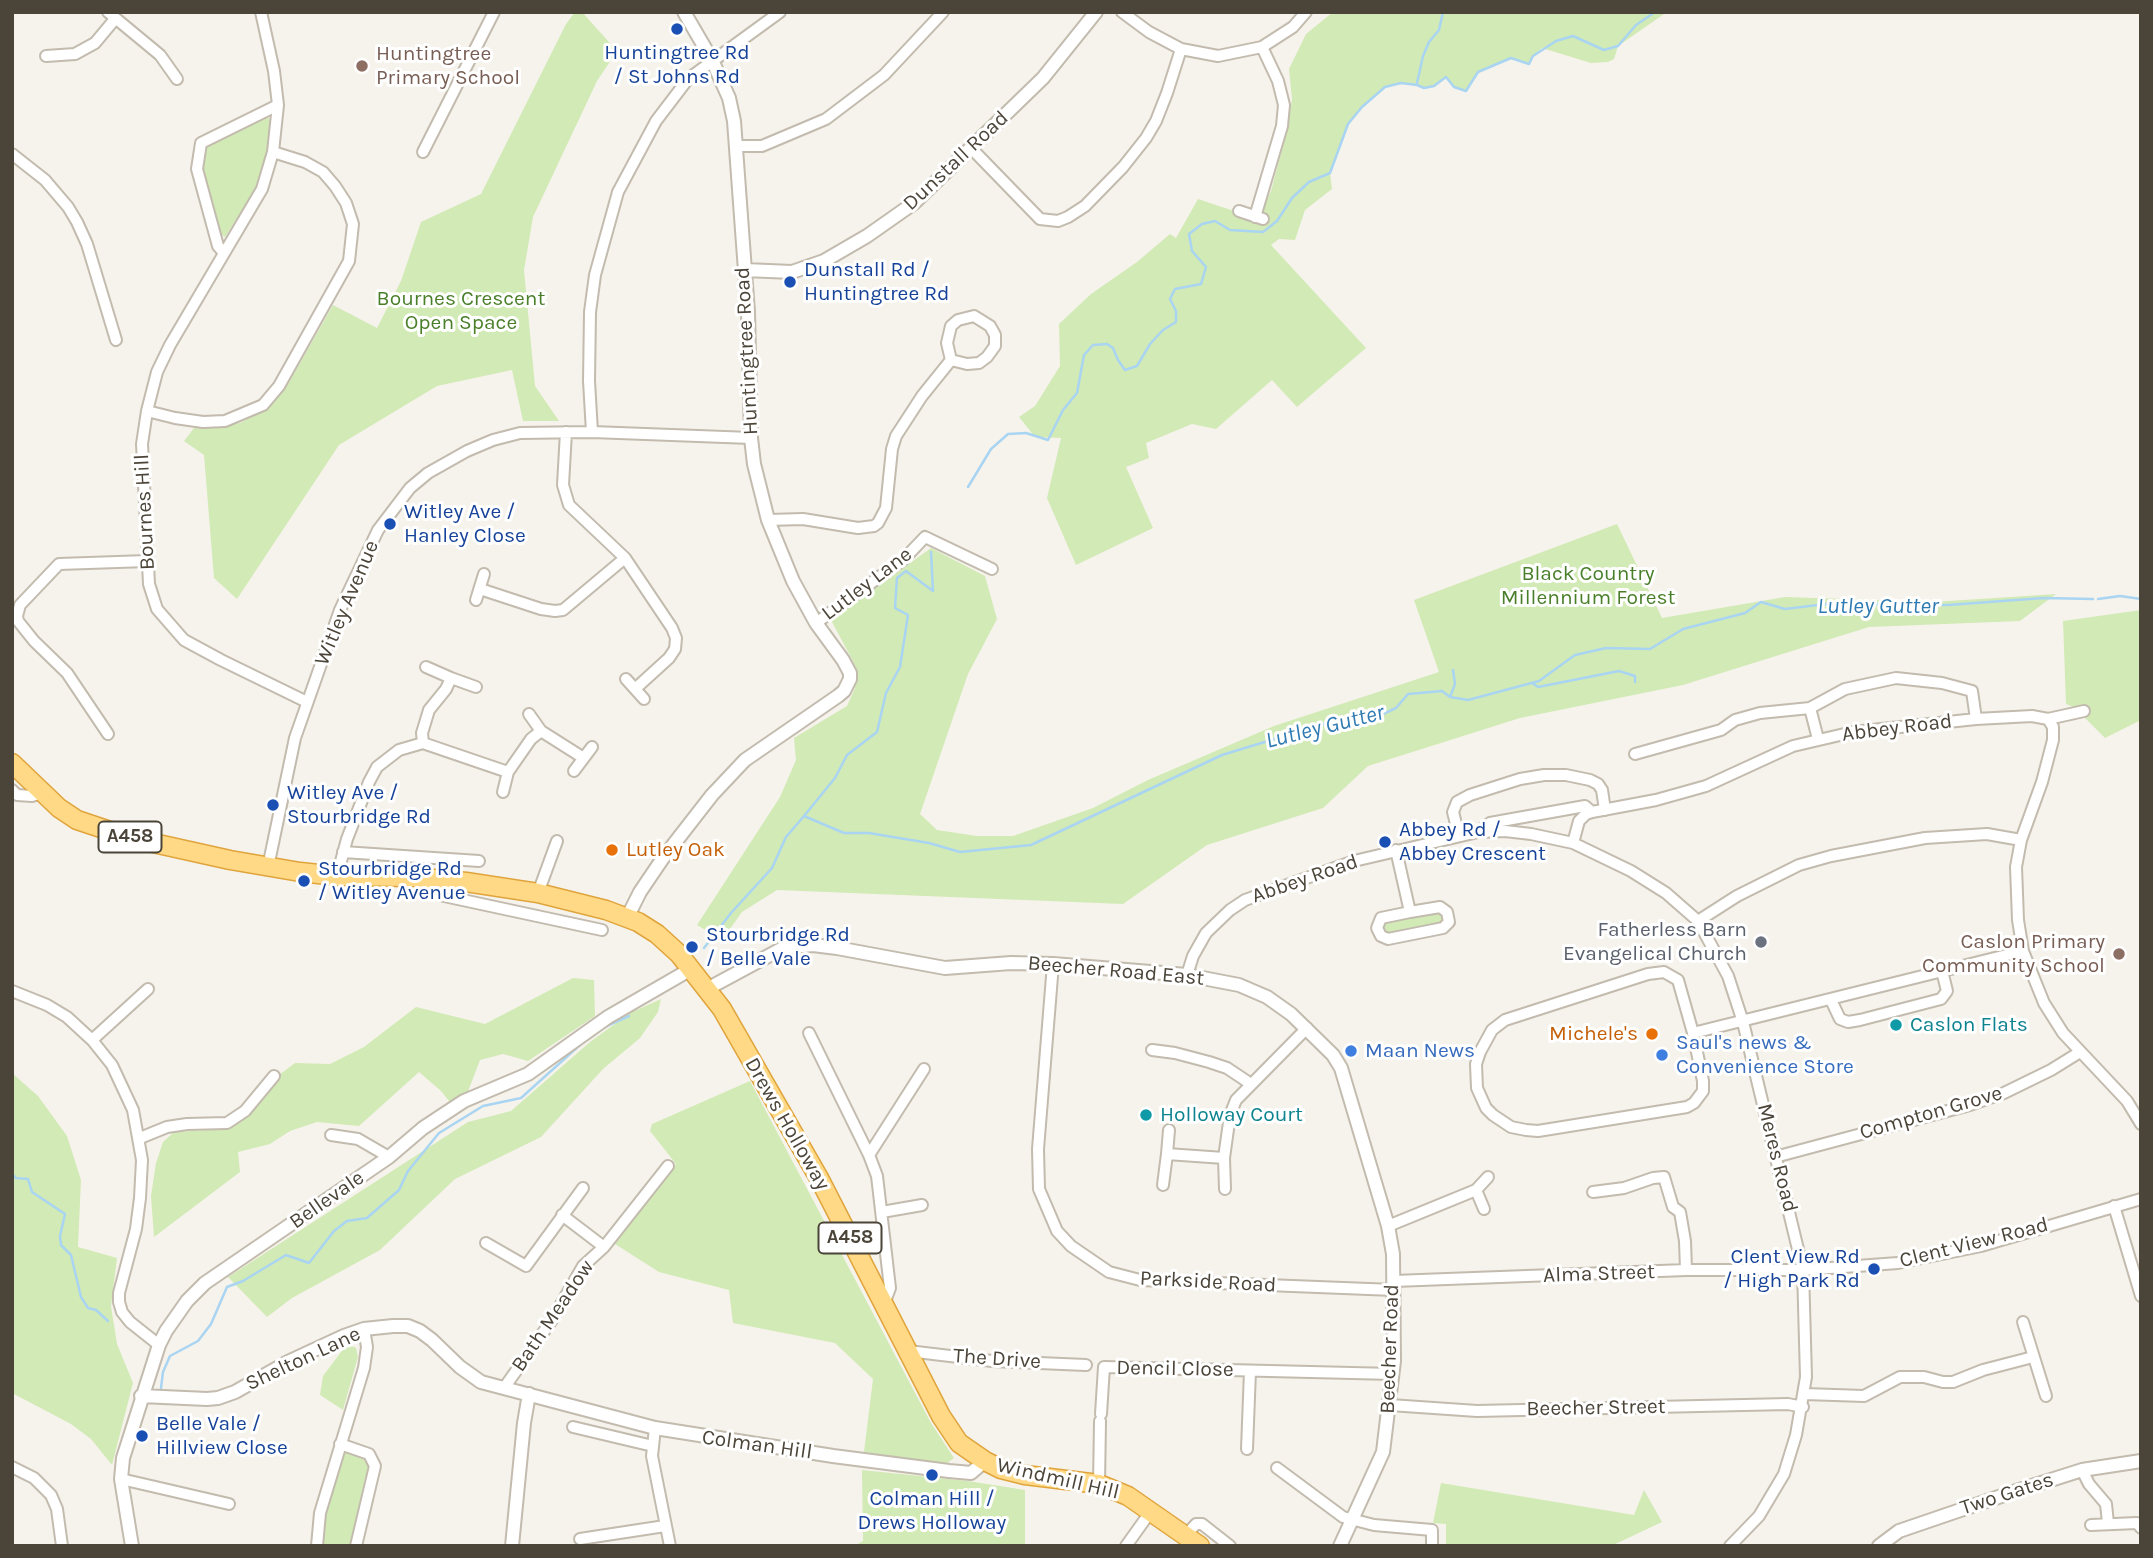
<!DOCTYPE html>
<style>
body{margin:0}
#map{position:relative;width:2153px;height:1558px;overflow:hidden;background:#f6f3ec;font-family:Karla,sans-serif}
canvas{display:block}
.frame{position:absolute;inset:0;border:14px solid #4b4439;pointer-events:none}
</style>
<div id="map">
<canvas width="2153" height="1558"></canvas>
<div class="frame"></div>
</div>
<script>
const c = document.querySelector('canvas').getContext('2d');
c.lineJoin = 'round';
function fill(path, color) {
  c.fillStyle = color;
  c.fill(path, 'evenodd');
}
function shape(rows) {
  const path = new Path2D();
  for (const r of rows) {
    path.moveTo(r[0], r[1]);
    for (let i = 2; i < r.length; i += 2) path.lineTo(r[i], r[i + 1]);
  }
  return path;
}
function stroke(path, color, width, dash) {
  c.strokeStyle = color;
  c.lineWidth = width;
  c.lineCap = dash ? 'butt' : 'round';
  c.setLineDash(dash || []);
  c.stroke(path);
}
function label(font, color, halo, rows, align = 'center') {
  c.font = font + ' Karla,sans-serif';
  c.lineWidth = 6;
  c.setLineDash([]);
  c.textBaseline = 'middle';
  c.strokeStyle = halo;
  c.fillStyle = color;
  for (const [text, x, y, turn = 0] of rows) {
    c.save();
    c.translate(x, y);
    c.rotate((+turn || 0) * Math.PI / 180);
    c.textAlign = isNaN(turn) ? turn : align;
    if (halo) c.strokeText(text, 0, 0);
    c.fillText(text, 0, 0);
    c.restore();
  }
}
fill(shape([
 [575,12,582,12,617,51,597,81,533,217,524,270,535,386,559,421,523,421,512,370,437,386,339,445,237,599,214,578,204,455,184,441,194,428,240,423,268,408,288,384,333,305,377,328,401,281,421,222,481,194,566,24],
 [1333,12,1667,12,1618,46,1614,59,1608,62,1591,63,1542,48,1533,56,1529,64,1511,58,1479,72,1466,91,1454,87,1446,77,1434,86,1424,88,1417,85,1401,83,1385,87,1362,107,1348,124,1339,148,1330,173,1332,189,1305,210,1295,240,1279,239,1271,245,1366,348,1297,407,1272,380,1216,429,1192,424,1146,443,1149,458,1126,467,1153,528,1076,565,1047,498,1061,438,1035,437,1019,417,1035,406,1060,366,1059,324,1091,294,1137,262,1170,234,1176,238,1198,199,1258,219,1271,191,1287,131,1292,99,1289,69,1306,34],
 [265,116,270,119,269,148,258,185,225,237,218,232,201,157,207,144],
 [1617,524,1662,618,1785,597,1933,602,2056,594,2020,621,1869,627,1683,685,1520,718,1368,766,1323,808,1207,845,1123,904,777,890,742,912,722,940,697,925,780,797,796,760,794,738,847,706,855,688,856,667,831,620,931,548,985,576,997,619,968,674,920,814,937,830,977,836,1013,836,1093,808,1148,780,1274,726,1439,672,1414,600],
 [2141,610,2141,720,2105,738,2085,718,2084,711,2066,704,2063,621],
 [1439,912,1443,913,1446,919,1440,924,1387,934,1384,932,1385,924],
 [573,978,594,980,595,1016,528,1061,503,1054,480,1060,467,1094,453,1106,441,1091,419,1072,359,1126,317,1122,290,1131,270,1144,238,1152,240,1172,154,1237,151,1196,156,1163,163,1142,174,1132,229,1129,242,1121,279,1075,295,1063,330,1064,364,1047,416,1007,485,1024],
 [661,999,658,1012,640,1038,603,1069,541,1137,455,1179,380,1250,292,1298,267,1317,228,1277,468,1122,511,1111,590,1042,630,1013],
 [12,1073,38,1096,67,1136,81,1180,78,1247,117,1258,111,1306,117,1344,133,1383,112,1465,91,1439,71,1424,12,1393],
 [750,1081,931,1423,954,1458,946,1464,864,1452,873,1379,835,1343,733,1323,729,1290,659,1272,615,1244,676,1164,650,1131,652,1124],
 [347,1344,356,1348,358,1357,343,1410,320,1395,323,1376],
 [346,1451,356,1453,369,1463,371,1473,365,1478,350,1546,323,1546,324,1527,328,1500],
 [862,1470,968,1481,1025,1490,1025,1546,854,1546,863,1541],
 [1441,1483,1634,1515,1644,1490,1662,1522,1611,1546,1446,1546,1446,1524,1433,1523]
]), '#d2eab5');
stroke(shape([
 [1417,83,1423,56,1429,42,1439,30,1443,12],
 [968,487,991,449,1008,434,1026,433,1048,440,1063,410,1077,393,1084,355,1093,345,1107,344,1113,348,1118,360,1125,370,1137,366,1150,344,1163,330,1176,322,1176,311,1170,299,1175,289,1201,284,1206,267,1192,251,1189,234,1202,224,1215,221,1230,230,1263,232,1277,221,1292,198,1309,182,1330,173,1348,124,1362,107,1385,87,1401,83,1417,85,1424,88,1434,86,1446,77,1454,87,1466,91,1478,72,1511,58,1529,64,1533,56,1556,41,1573,36,1604,50,1618,46,1636,25,1655,12],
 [2098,599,2120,596,2141,599],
 [1532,683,1538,687,1619,671,1635,676,1635,682],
 [1450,697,1455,684,1453,670],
 [804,816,835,778,847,755,877,732,886,693,900,667,908,615,895,608,897,578,906,571,933,591,931,552],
 [704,948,731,913,772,868,786,837,804,816,844,833,869,833,929,843,960,852,1031,845,1222,755,1353,715,1372,719,1396,708,1408,694,1442,691,1450,697,1468,700,1539,681,1575,655,1606,648,1650,649,1683,629,1745,613,1761,602,1785,609,1826,604,1948,605,2043,598,2093,599],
 [600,1029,629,1016],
 [12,1174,16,1178,28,1179,32,1192,65,1214,60,1236,61,1245,71,1255,81,1297,88,1308,96,1310,108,1321],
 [161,1388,163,1372,170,1356,198,1341,211,1324,227,1287,243,1281,286,1255,309,1263,334,1231,347,1221,367,1218,399,1190,408,1171,439,1133,483,1106,521,1098,581,1044]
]), '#a9d4f2', 2.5);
const minor = shape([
 [108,12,160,55,177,79],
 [261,12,274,71,278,105,273,152,262,189,170,345,157,372,147,411,142,444,149,584,157,609,184,640,221,660,307,702],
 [1122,12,1149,32,1181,49,1218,56,1262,47,1293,27,1306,12],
 [46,56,75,54,95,43,115,19],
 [738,146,762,146,826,119,884,75,943,12],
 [972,149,1040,219,1058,221,1068,217,1085,206,1123,167,1146,138,1156,121,1167,93,1181,49],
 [423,152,494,12],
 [12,154,45,180,68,207,77,222,87,244,116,340],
 [1239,211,1263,219],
 [1255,217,1282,126,1284,105,1278,81,1262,47],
 [224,253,218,246,197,169,201,143,278,105],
 [147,411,175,418,203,422,225,421,263,405,279,386,349,261,353,224,346,203,335,186,323,172,305,162,273,152],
 [566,432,563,485,569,505,625,558,672,628,676,638,675,649,669,658,636,688],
 [592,432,589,381,590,312,595,275,618,192,656,121,688,79,780,12],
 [768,520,803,519,858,528,874,526,878,523,886,508,892,449,896,436,922,396,951,360,947,343,951,326,958,320,974,316,990,326,995,335,995,346,987,357,979,363,967,364,951,360],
 [480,589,541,609,555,611,563,610,625,558],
 [476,600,484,574],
 [816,623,904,559,925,537,992,569],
 [426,667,451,678],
 [626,679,644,699],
 [529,714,541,731],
 [2048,719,2053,727,2053,740,2042,782,2021,840,2016,867,2018,920,2023,951,2044,1003,2063,1033,2127,1101,2141,1124],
 [108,734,67,673,34,641,18,621,17,616,20,605,59,564,147,561],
 [1818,739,1810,708,1845,689,1896,678,1942,683,1972,691,1976,719],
 [423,743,422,733,429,710,446,689,451,678,476,687],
 [1635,754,1721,730,1735,720,1760,713,1810,708],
 [574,771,592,747],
 [12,790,17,795,32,796,43,793],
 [503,792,508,772],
 [1478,832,1505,831,1531,834,1573,843,1631,871,1666,893,1698,921,1728,976,1743,1022,1803,1270,1806,1377,1796,1435,1784,1474,1759,1516,1730,1546],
 [1459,836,1453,812,1457,802,1470,795,1520,779,1544,775,1566,775,1590,780,1598,784,1602,790,1605,810],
 [1573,843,1579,821,1586,814,1592,812],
 [1396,850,1410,912,1440,907,1447,912,1449,922,1443,928,1388,939,1381,936,1377,928,1381,918,1410,912],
 [343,852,479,861],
 [268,867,295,738,340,610,378,530,410,488,428,473,467,451,493,440,520,433,592,432,751,438],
 [337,876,347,839,369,782,377,767,399,750,423,743,508,772,531,739,541,731,582,757],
 [433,879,436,891,444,896,602,930],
 [538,893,557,841],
 [1698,921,1737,896,1799,865,1831,856,1925,838,1987,834,2021,840],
 [1053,964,1038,1149,1039,1189,1057,1231,1071,1246,1109,1272,1140,1280,1394,1290],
 [1187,975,1193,956,1206,933,1230,910,1245,900,1354,861,1478,832,1490,823,1585,806,1592,812,1656,800,1706,786,1793,746,1853,732,1976,719,2032,716,2048,719,2084,711],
 [12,991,47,1005,67,1017,92,1040,112,1065,133,1110,142,1160,140,1198,136,1229,119,1293,119,1302,122,1312,130,1322,159,1345],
 [1831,1000,1840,1019,1848,1022,1860,1020,1941,999,1947,991,1942,971],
 [809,1033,869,1155,877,1176,890,1288,884,1304],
 [1693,1033,1678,980,1664,972,1648,974,1505,1020,1492,1030,1480,1052,1476,1064,1477,1088,1486,1108,1493,1115,1511,1127,1526,1130,1538,1131,1687,1107,1694,1103,1703,1091,1703,1081,1693,1033,2023,951],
 [92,1040,148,989],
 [1152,1050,1175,1053,1209,1062,1227,1068,1251,1084],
 [1169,1130,1167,1154,1224,1158],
 [331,1135,358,1139,389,1157],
 [140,1138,167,1127,187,1124,227,1123,245,1111,274,1076],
 [869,1155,924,1069],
 [1775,1157,1970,1105,2004,1093,2051,1070,2080,1052],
 [1163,1185,1167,1154],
 [1225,1189,1224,1158,1230,1115,1236,1100,1307,1028],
 [1593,1192,1624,1188,1653,1178,1664,1177,1673,1207,1680,1212,1685,1241,1686,1270],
 [2114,1206,2141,1296],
 [1484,1209,1476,1190,1488,1177],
 [882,1212,922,1205],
 [562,1215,604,1247],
 [1388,1226,1476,1190],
 [486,1243,526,1266,583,1188],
 [1394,1281,1686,1270,1803,1270,1898,1263,1981,1246,2141,1199],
 [2023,1322,2046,1396],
 [908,1351,992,1361,1086,1365],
 [504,1388,552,1320,583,1266,604,1247,668,1166],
 [1805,1394,1864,1396,1900,1377,1924,1377,1943,1382,1953,1382,1983,1370,2033,1357],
 [1390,1405,1477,1411,1788,1404,1803,1407],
 [1101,1414,1104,1367,1393,1374],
 [573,1427,653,1446],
 [655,1428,652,1456,670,1546],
 [340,1444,369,1454,375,1466,356,1546],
 [1247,1449,1250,1371],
 [12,1467,34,1478,51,1495,57,1509,62,1546],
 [1277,1468,1343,1517,1374,1525,1432,1530,1432,1546],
 [2082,1470,2089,1484,2106,1504,2108,1523],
 [121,1479,229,1504],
 [1099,1484,1100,1421],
 [2091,1525,2137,1523,2141,1528],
 [1186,1535,1196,1524,1202,1524,1230,1546],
 [580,1539,665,1526],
 [317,1546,320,1513,364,1368,367,1347,364,1329],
 [1126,1546,1151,1511]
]);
const tertiary = shape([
 [745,270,792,272,824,261,867,236,914,203,1043,78,1096,12],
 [627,918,640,892,663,858,712,795,745,760,838,696,844,691,850,679,850,673,843,660,816,623,793,581,768,520,754,464,751,438,748,312,734,121,729,98,712,60,684,12],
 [707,989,783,948,813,945,837,948,945,968,1011,963,1053,964,1187,975,1239,985,1267,997,1291,1014,1333,1055,1341,1068,1388,1226,1393,1254,1394,1361,1383,1452,1340,1546],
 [141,1396,207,1399,218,1398,235,1392,288,1362,344,1336,364,1329,393,1326,408,1326,420,1331,432,1340,460,1367,481,1382,655,1428,833,1456,949,1471,971,1473,985,1461],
 [132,1546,121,1479,123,1458,159,1345,166,1331,187,1301,205,1283,389,1157,423,1128,464,1101,528,1074,608,1017,691,969],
 [512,1546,524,1423,529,1394],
 [1879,1546,1899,1531,2019,1490,2082,1470,2141,1461]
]);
const trunk = shape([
 [12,763,59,808,77,820,131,838,230,860,300,872,337,876,413,877,466,882,538,893,606,910,638,922,657,934,679,954,722,1009,820,1180,941,1416,959,1443,985,1461,1001,1469,1025,1475,1099,1484,1128,1496,1200,1546]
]);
stroke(minor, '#c2bbae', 14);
stroke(tertiary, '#c2bbae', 16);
stroke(trunk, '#e0a43c', 21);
stroke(minor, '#fff', 10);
stroke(tertiary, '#fff', 12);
stroke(trunk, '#ffd985', 18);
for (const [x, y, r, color] of [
 [677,29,7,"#1a4fb4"],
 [362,66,7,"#8d6e63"],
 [790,282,7,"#1a4fb4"],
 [390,524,7,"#1a4fb4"],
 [273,805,7,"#1a4fb4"],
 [1385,842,7,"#1a4fb4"],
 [612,850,7,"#e8710a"],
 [304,881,7,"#1a4fb4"],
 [1761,942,7,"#6b7280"],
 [692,947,7,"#1a4fb4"],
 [2119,954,7,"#8d6e63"],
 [1896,1025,7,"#0f9aa8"],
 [1652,1034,7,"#e8710a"],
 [1351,1051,7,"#3f7fe0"],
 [1662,1055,7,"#3f7fe0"],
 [1146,1115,7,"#0f9aa8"],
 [1874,1269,7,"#1a4fb4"],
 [142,1436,7,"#1a4fb4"],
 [932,1475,7,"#1a4fb4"]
]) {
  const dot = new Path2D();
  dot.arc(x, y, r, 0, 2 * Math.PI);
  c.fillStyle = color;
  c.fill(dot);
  stroke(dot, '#fff', 2.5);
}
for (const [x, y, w] of [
 [130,837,63],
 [850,1238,63]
]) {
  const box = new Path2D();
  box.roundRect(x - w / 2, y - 15.5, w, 31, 5);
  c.fillStyle = '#fff';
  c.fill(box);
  stroke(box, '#4b4439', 2);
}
label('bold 19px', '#4b4439', null, [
 ["A458",130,837],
 ["A458",850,1238]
]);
label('21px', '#164399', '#fff', [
 ["Huntingtree Rd",677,53,"center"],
 ["/ St Johns Rd",677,77,"center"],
 ["Dunstall Rd /",804,270],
 ["Huntingtree Rd",804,294],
 ["Witley Ave /",404,512],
 ["Hanley Close",404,536],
 ["Witley Ave /",287,793],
 ["Stourbridge Rd",287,817],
 ["Abbey Rd /",1399,830],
 ["Abbey Crescent",1399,854],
 ["Stourbridge Rd",318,869],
 ["/ Witley Avenue",318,893],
 ["Stourbridge Rd",706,935],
 ["/ Belle Vale",706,959],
 ["Clent View Rd",1860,1257,"right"],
 ["/ High Park Rd",1860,1281,"right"],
 ["Belle Vale /",156,1424],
 ["Hillview Close",156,1448],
 ["Colman Hill /",932,1499,"center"],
 ["Drews Holloway",932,1523,"center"]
], 'left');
label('21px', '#785e54', '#fff', [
 ["Huntingtree",376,54],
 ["Primary School",376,78],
 ["Caslon Primary",2105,942,"right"],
 ["Community School",2105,966,"right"]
], 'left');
label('21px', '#4b4439', '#fff', [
 ["Dunstall Road",956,161,-43],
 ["Huntingtree Road",747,351,-93],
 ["Bournes Hill",145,512,-93],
 ["Lutley Lane",867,584,-37],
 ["Witley Avenue",347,603,-67],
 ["Abbey Road",1897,728,-7],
 ["Abbey Road",1305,879,-19],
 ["Beecher Road East",1116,971,5],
 ["Compton Grove",1931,1113,-16],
 ["Drews Holloway",787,1124,60],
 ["Meres Road",1777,1158,76],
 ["Bellevale",327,1200,-35],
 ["Clent View Road",1974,1243,-14],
 ["Alma Street",1599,1274,-2],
 ["Parkside Road",1208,1282,3],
 ["Bath Meadow",553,1316,-56],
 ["Beecher Road",1390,1349,-88],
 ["Shelton Lane",303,1359,-25],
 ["The Drive",997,1359,4],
 ["Dencil Close",1175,1369,1],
 ["Beecher Street",1596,1408,-1],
 ["Colman Hill",757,1445,8],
 ["Windmill Hill",1058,1479,13],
 ["Two Gates",2007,1494,-18]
]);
label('21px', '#4a7f2a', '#fff', [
 ["Bournes Crescent",461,299],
 ["Open Space",461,323],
 ["Black Country",1588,574],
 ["Millennium Forest",1588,598]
]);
label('21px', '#c56008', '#fff', [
 ["Lutley Oak",626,850],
 ["Michele's",1638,1034,"right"]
], 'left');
label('21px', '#5b616d', '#fff', [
 ["Fatherless Barn",1747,930],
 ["Evangelical Church",1747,954]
], 'right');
label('21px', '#0d838f', '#fff', [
 ["Caslon Flats",1910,1025],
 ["Holloway Court",1160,1115]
], 'left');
label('21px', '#366cbe', '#fff', [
 ["Saul's news &",1676,1043],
 ["Convenience Store",1676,1067],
 ["Maan News",1365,1051]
], 'left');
label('italic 23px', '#2e7ab2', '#fff', [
 ["Lutley Gutter",1878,606],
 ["Lutley Gutter",1325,727,-14]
]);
</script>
